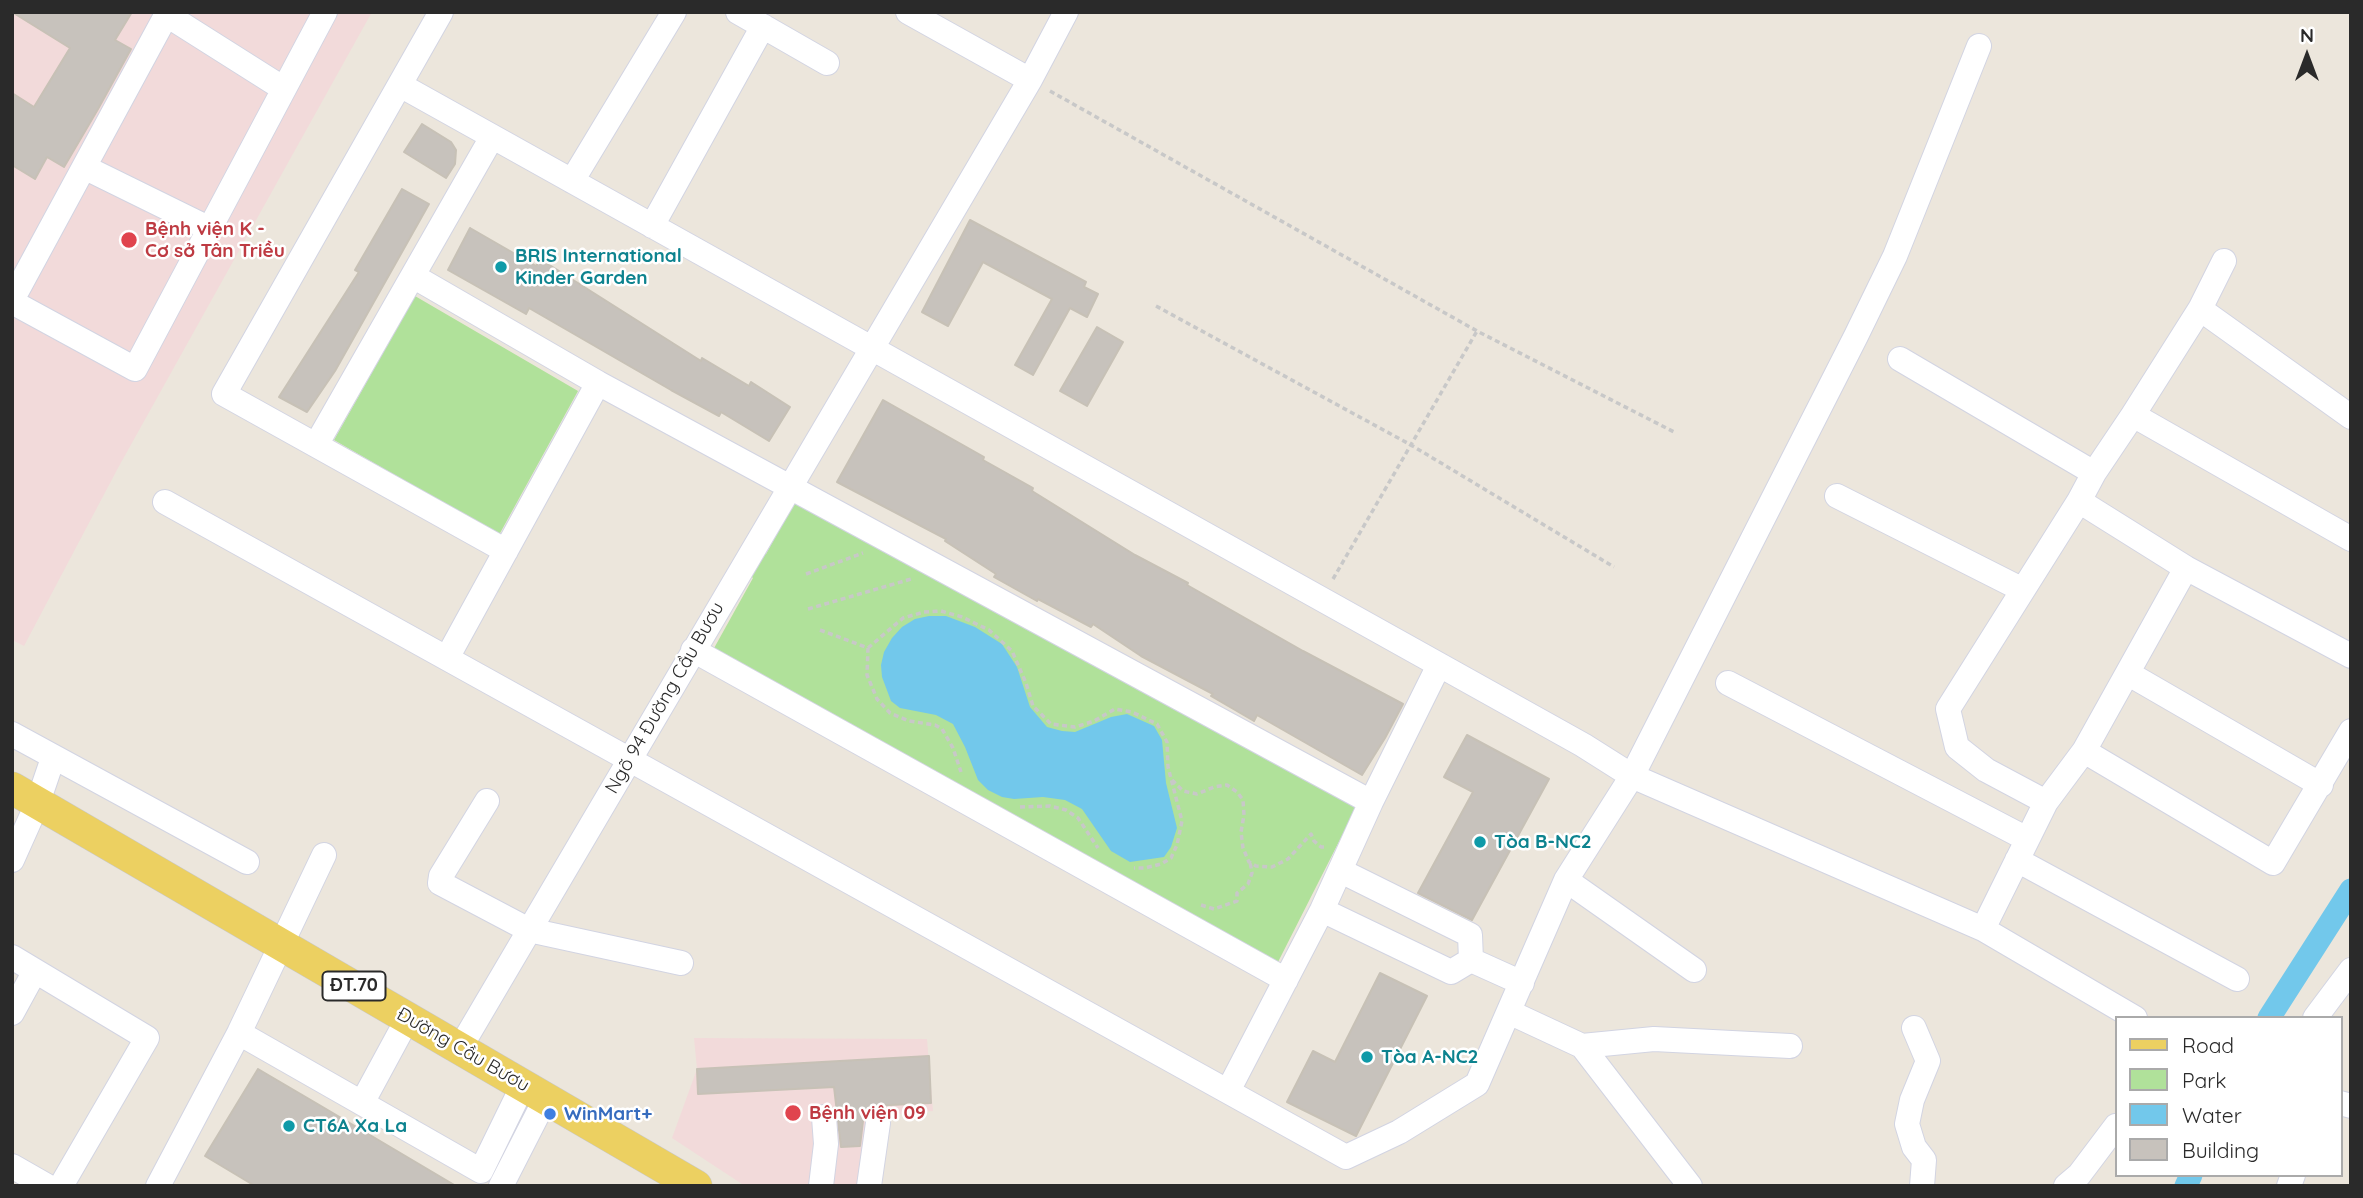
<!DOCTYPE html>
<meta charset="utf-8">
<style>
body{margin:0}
#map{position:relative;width:2363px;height:1198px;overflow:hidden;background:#ece6dc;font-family:Quicksand,sans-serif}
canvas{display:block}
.frame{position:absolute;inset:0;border:14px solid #2a2a2a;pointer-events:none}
.legend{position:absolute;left:2115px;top:1016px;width:228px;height:161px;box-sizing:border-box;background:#fff;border:2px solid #aaa;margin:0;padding:9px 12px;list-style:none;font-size:21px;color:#2a2a2a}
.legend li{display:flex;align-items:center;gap:14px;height:35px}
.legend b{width:35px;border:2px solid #aaa}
.north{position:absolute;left:2272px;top:21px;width:70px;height:70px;-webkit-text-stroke:5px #fff;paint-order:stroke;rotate:0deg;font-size:19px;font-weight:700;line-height:28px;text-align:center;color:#2a2a2a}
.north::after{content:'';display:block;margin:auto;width:24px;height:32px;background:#2a2a2a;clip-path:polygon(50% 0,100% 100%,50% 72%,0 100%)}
</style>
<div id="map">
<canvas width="2363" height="1198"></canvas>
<div class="frame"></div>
<ul class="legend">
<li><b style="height:9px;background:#ecd061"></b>Road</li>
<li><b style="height:19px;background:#b0e19a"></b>Park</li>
<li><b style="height:19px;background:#72c8eb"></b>Water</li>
<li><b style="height:19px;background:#c7c2bc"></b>Building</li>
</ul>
<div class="north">N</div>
</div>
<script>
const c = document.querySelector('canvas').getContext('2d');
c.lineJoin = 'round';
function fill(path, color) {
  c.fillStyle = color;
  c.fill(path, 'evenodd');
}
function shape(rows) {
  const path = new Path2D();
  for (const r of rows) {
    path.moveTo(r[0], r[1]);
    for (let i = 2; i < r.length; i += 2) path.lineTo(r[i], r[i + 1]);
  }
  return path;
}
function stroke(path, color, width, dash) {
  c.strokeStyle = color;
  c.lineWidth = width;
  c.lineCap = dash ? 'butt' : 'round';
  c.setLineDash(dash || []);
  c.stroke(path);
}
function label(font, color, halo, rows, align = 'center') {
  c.font = font + ' Quicksand,sans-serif';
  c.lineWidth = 5;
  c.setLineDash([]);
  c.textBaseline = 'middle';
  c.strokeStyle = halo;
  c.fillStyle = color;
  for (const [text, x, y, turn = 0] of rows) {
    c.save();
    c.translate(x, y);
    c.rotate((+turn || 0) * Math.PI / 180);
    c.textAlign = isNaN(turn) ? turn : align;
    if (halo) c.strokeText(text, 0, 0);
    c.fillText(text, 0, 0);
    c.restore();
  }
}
fill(shape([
 [12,12,372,12,118,468,24,646,12,640],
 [694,1038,927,1039,933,1111,878,1116,865,1186,745,1186,672,1138,697,1069]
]), '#f2dada');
fill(shape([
 [415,296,578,391,499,535,334,440],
 [795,501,1357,806,1278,962,713,650,753,578,746,572,758,551,766,554]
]), '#b0e19a');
fill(shape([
 [929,616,946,616,975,627,1002,644,1017,667,1030,707,1047,727,1062,731,1075,732,1111,717,1127,714,1154,726,1162,740,1166,783,1177,828,1171,847,1164,857,1130,862,1111,851,1082,809,1065,800,1043,797,1014,799,1002,797,988,790,978,780,965,747,953,724,936,715,900,708,891,701,882,677,881,665,884,652,892,638,902,627,915,619]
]), '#72c8eb');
stroke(shape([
 [2269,1018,2351,890],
 [2186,1186,2191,1175]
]), '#72c8eb', 23);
const building = shape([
 [12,12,132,12,115,40,131,49,98,109,64,167,47,157,35,179,12,165,12,93,34,107,70,48,12,12],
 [422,124,451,142,456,150,455,164,446,178,404,152,422,124],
 [402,189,429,204,335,371,307,412,279,397,359,272,355,270,402,189],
 [970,220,1086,282,1084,287,1098,294,1087,317,1070,308,1033,375,1015,365,1052,299,983,262,948,326,922,312,970,220],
 [470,228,536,266,540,259,701,361,702,358,749,386,751,382,790,407,769,441,721,412,719,416,671,390,529,308,526,314,448,270,470,228],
 [1097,327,1123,342,1087,406,1060,391,1097,327],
 [883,400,984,457,983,460,1033,488,1032,491,1135,555,1188,583,1187,585,1303,651,1403,704,1385,738,1362,775,1257,715,1254,721,1211,696,1213,694,1141,656,1093,624,1091,627,1038,599,1037,601,994,577,996,574,945,541,946,539,837,482,883,400],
 [1467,735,1549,779,1472,920,1418,893,1473,792,1444,777,1467,735],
 [1380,973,1427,996,1356,1136,1287,1102,1313,1051,1335,1062,1380,973],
 [929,1056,931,1103,870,1106,870,1111,863,1121,860,1146,841,1147,834,1087,698,1094,697,1069,929,1056],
 [258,1069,321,1106,456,1186,255,1186,205,1156,258,1069]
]);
fill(building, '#c7c2bc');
stroke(building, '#c7c1b6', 2);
const minor = shape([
 [441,12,224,394,506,551],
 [738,12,827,63],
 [908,12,1030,80],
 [167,15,284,89],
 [400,85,1583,745,1632,776,1983,929,2135,1018],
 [84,167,210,229],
 [572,181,674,12],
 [652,226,763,26],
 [413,276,598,383,1371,802],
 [12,300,168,12],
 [12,302,135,369,325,12],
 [2200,309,2351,417],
 [1900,359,2094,473],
 [2133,415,2351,539],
 [316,445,492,137],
 [1837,496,2023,590],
 [2079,501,2186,568,2351,656],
 [165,502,1346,1157,1399,1132,1477,1084,1566,880,1632,776,1856,336,1895,256,1979,46],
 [693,650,1286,980],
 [447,658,598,383],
 [2129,674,2321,785],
 [1728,683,2027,839],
 [12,734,247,862],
 [2084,751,2273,863,2351,731],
 [487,801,441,876,440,883,529,930,681,963],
 [2046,802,1986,770,1957,747,1948,709,2079,501,2094,473,2133,415,2200,309,2224,261],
 [12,860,38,802,53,758],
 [2017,860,2237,979],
 [1566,880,1694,970],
 [1322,910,1451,972,1471,960,1470,935,1341,871],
 [1983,929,2046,802,2084,751,2186,568],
 [12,957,147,1038,61,1186],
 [1471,960,1522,983],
 [1509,1012,1582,1046,1654,1039,1790,1046],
 [12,1013,35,971],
 [2315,1018,2351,970],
 [1914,1028,1928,1061,1912,1100,1907,1124,1914,1147,1924,1160,1922,1186],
 [239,1033,481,1171,523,1085],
 [1582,1046,1690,1186],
 [460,1048,1030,80,1066,12],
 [1228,1091,1322,910,1371,802,1439,665],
 [362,1103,408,1018],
 [2340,1103,2351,1106],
 [12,1166,47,1186],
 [158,1186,239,1033,324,855],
 [501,1186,546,1098],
 [821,1186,826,1144,824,1117],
 [869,1186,878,1123],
 [2066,1186,2079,1175,2116,1126],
 [2289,1186,2293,1175]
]);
const major = shape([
 [12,788,696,1186]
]);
stroke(minor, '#d2d4e2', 26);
stroke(major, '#c8c8c8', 33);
stroke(shape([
 [1050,91,1477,331,1676,433],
 [1156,306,1411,445,1614,567],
 [806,574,863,553],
 [1333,579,1477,331],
 [808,609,911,579],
 [820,630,868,648,867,675,877,699,890,713,909,721,935,725,942,729,953,748,961,772],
 [868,648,903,618,924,612,941,611,962,617,989,630,1012,651,1026,683,1033,706,1051,724,1075,727,1094,721,1115,709,1132,712,1157,724,1167,742,1168,767,1182,821,1177,845,1171,858,1161,864,1145,868,1134,868],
 [1172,780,1183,791,1197,794,1214,787,1227,785,1237,792,1243,800,1244,815,1241,832,1243,848,1249,862,1256,866,1272,867,1288,859,1311,834,1314,841,1321,847,1326,847],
 [1020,807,1050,806,1066,810,1078,818,1098,848],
 [1201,905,1214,909,1237,901,1237,893,1248,884,1252,873,1250,862]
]), '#c8c8c8', 3.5, [5, 3.5]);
stroke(minor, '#fff', 24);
stroke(major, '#ecd061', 32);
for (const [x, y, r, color] of [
 [129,240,9,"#e0444e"],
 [501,267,7,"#0f9aa8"],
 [1480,842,7,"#0f9aa8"],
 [1367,1057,7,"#0f9aa8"],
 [793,1113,9,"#e0444e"],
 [550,1114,7,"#3f7fe0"],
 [289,1126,7,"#0f9aa8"]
]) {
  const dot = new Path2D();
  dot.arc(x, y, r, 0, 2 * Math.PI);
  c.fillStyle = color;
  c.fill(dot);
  stroke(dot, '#fff', 2.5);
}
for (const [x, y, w] of [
 [354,986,63]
]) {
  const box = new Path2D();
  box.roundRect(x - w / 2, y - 14.5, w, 29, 5);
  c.fillStyle = '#fff';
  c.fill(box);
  stroke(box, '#2a2a2a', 2);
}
label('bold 18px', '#2a2a2a', null, [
 ["ĐT.70",354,986]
]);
label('bold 19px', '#be3a42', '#fff', [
 ["Bệnh viện K -",145,229],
 ["Cơ sở Tân Triều",145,251],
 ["Bệnh viện 09",809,1113]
], 'left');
label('bold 19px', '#0d838f', '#fff', [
 ["BRIS International",515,256],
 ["Kinder Garden",515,278],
 ["Tòa B-NC2",1494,842],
 ["Tòa A-NC2",1381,1057],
 ["CT6A Xa La",303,1126]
], 'left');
label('19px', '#2a2a2a', '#fff', [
 ["Ngõ 94 Đường Cầu Bươu",665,698,-60],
 ["Đường Cầu Bươu",463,1050,30]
]);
label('bold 19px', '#366cbe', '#fff', [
 ["WinMart+",564,1114]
], 'left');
</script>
